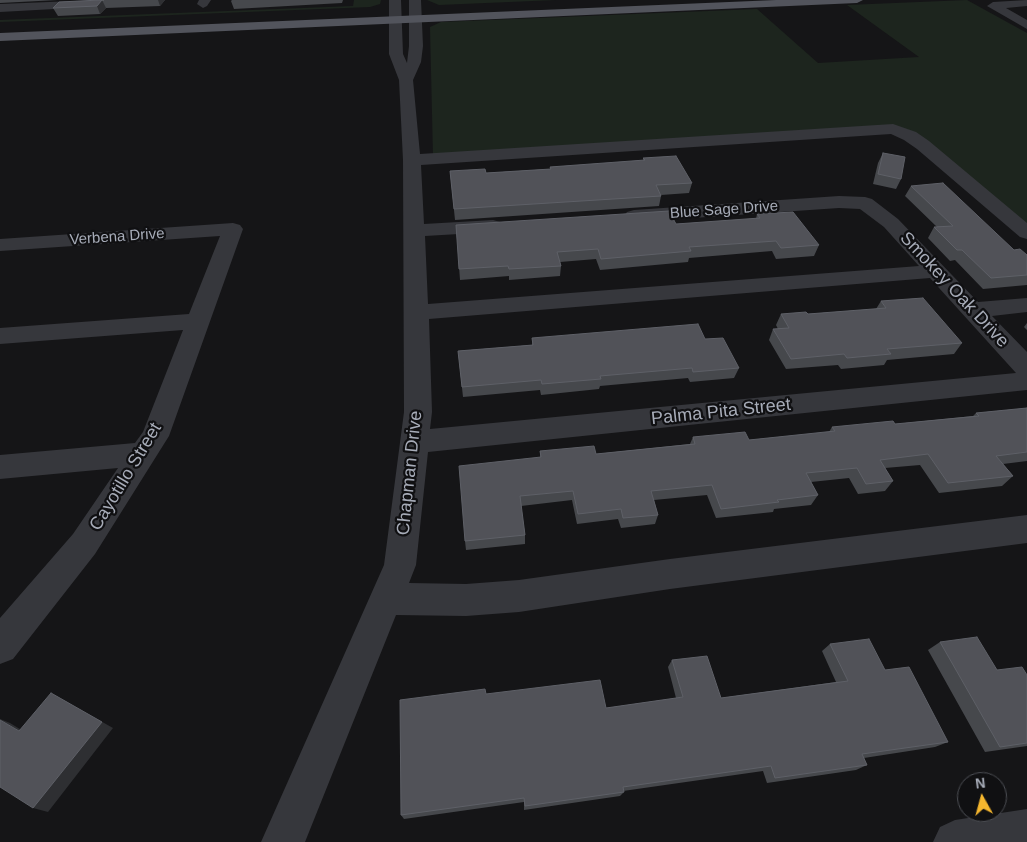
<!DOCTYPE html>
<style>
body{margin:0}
#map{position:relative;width:1027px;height:842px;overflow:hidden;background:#151517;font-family:Helvetica,sans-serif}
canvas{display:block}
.north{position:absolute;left:957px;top:772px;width:50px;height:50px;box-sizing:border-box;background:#101012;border:1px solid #4c4e54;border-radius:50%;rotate:353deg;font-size:14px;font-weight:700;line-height:20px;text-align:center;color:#a7acb8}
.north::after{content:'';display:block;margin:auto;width:18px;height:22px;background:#f6b72e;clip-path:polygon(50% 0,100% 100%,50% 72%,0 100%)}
</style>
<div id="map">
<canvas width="1027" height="842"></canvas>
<div class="north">N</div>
</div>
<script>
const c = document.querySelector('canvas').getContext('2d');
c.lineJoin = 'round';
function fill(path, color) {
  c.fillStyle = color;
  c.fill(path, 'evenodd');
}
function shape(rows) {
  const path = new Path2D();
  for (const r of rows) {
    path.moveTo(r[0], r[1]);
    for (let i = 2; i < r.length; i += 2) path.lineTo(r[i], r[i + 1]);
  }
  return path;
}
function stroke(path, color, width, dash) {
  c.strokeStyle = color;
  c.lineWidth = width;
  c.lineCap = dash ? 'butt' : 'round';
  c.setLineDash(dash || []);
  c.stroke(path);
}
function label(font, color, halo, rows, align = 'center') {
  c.font = font + ' Helvetica,sans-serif';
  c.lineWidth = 4.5;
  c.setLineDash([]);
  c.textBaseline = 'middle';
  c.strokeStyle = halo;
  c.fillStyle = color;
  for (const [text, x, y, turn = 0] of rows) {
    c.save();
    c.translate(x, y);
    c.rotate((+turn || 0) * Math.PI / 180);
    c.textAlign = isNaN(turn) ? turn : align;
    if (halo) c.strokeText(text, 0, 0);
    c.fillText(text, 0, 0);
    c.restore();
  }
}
fill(shape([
 [354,0,381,0,380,4,370,7,0,22,0,20,353,6],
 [427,0,556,0,439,5],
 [967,0,1027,33,1027,230,907,129,433,157,430,27,441,22,757,9,818,63,919,57,847,5]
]), '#1d251e');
fill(shape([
 [98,0,127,0,125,2,109,6,0,12,0,4,98,0],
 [199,0,211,0,207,6,203,8,197,4,199,0],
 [389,0,401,0,403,54,407,63,409,46,409,0,421,0,423,46,421,62,413,80,420,154,893,124,916,132,929,141,1027,223,1027,239,1020,237,917,149,904,140,891,134,421,165,424,224,493,220,500,222,503,226,500,230,493,232,425,236,428,304,919,266,884,227,860,209,839,208,634,222,627,220,624,216,627,212,634,210,839,196,865,197,872,199,898,219,978,302,1027,298,1027,312,992,316,1027,352,1027,390,428,452,416,565,409,583,466,584,519,580,670,559,1027,515,1027,543,670,589,519,612,466,616,396,615,305,842,261,842,384,565,404,412,403,160,399,80,389,54,389,0],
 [930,278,1016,373,430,429,432,412,429,319,930,278],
 [1027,0,1027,6,1006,8,1027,20,1027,29,987,6,993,2,1027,0],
 [233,223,240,225,243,229,169,436,95,554,13,659,0,664,0,618,73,534,118,468,0,479,0,455,135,443,143,432,183,330,0,344,0,328,189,314,220,236,0,251,0,239,233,223],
 [1027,809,1027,842,933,842,940,827,955,820,1027,809]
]), '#36373c');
fill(shape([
 [776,0,863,0,857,3,0,41,0,33,776,0]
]), '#52545c');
fill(shape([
 [0,0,58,0,0,3],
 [101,0,165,0,160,6,106,8,100,14,58,16,53,8],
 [232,0,343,0,342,3,234,9,231,1],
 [883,153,901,179,896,189,873,184,878,163],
 [643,158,692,183,689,193,661,195,661,196,659,206,455,220,450,171,486,173,550,169,550,167,643,161],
 [911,186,1014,250,1027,255,1027,285,983,289,955,260,950,261,928,238,934,227,937,227,905,196],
 [757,214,819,245,814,256,776,259,772,251,689,258,688,262,600,270,596,259,560,262,561,266,560,276,509,280,509,276,460,280,456,225,676,224,756,219],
 [881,301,962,343,954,354,887,360,884,365,841,369,838,365,786,369,769,340,773,329,778,329,776,325,781,314,808,314,876,309],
 [1027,323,1027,330,1024,327],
 [532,338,705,339,739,368,734,378,690,382,688,378,600,386,599,389,541,395,540,390,463,397,458,351,532,345],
 [1027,408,1027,461,1003,464,1013,476,1002,486,939,493,920,465,885,468,893,481,885,491,858,494,849,478,811,482,818,495,811,505,774,509,773,512,716,518,707,495,654,500,658,515,655,524,621,528,618,519,577,524,572,500,521,506,525,535,525,544,466,550,465,541,540,458,540,451,596,454,690,444,693,437,749,440,829,432,832,427,895,424,973,416,976,413],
 [940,642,997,670,1027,675,1027,746,985,752,928,650],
 [830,644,885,670,948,742,935,747,864,758,867,765,856,770,767,783,763,771,623,791,624,792,620,796,524,810,524,802,404,819,401,815,486,694,606,708,676,698,668,667,672,660,721,698,836,682,822,651]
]), '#46484c');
fill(shape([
 [102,0,106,8,100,14,97,6],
 [158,0,165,0,160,6],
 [51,693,113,728,48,812,33,808],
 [0,719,10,723,33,737,19,731,0,720]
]), '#2e2f32');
const building = shape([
 [101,0,104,0,102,0,97,6,53,8,59,2,101,0],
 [883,153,905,157,901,179,878,174,883,153],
 [676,156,692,183,656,185,661,196,454,209,450,171,485,169,486,173,551,169,550,167,645,160,643,158,676,156],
 [943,183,1014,250,1020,249,1027,255,1027,275,991,278,962,250,957,250,934,227,953,226,911,186,943,183],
 [669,211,676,224,760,218,757,214,793,212,819,245,781,248,776,241,689,247,691,251,601,259,598,249,557,252,561,266,509,269,508,266,459,269,456,225,669,211],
 [923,298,962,343,887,349,891,354,847,358,844,354,791,359,773,329,789,328,781,314,806,312,808,314,886,308,881,301,923,298],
 [698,324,705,339,723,338,739,368,693,372,692,368,600,376,601,379,542,384,541,380,462,387,458,351,533,345,532,338,698,324],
 [1027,408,1027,452,996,456,1013,476,948,483,928,454,880,460,893,481,866,484,857,468,806,473,818,495,777,500,779,502,721,509,712,485,651,491,658,515,623,518,621,509,578,514,573,491,520,496,525,535,465,541,459,466,541,457,540,451,594,446,596,454,695,444,693,437,745,432,749,440,835,431,832,427,893,421,895,424,979,416,976,413,1027,408],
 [977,637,997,670,1022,667,1027,675,1027,743,1000,747,940,642,977,637],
 [869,639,885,670,909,667,948,742,862,754,867,765,775,778,771,766,623,787,624,792,525,806,524,798,401,815,400,700,485,689,486,694,600,680,606,708,683,697,672,660,707,656,721,698,848,681,830,644,869,639],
 [51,693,102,722,33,808,0,787,0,720,19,731,51,693]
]);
fill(building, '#515258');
stroke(building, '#5e6067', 1);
label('15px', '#a7acb8', '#101012', [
 ["Blue Sage Drive",724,210,-4],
 ["Verbena Drive",117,237,-4]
]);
label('18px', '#a7acb8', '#101012', [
 ["Smokey Oak Drive",954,290,47],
 ["Palma Pita Street",721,412,-6],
 ["Chapman Drive",410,473,-84],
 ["Cayotillo Street",126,477,-59]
]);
</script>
